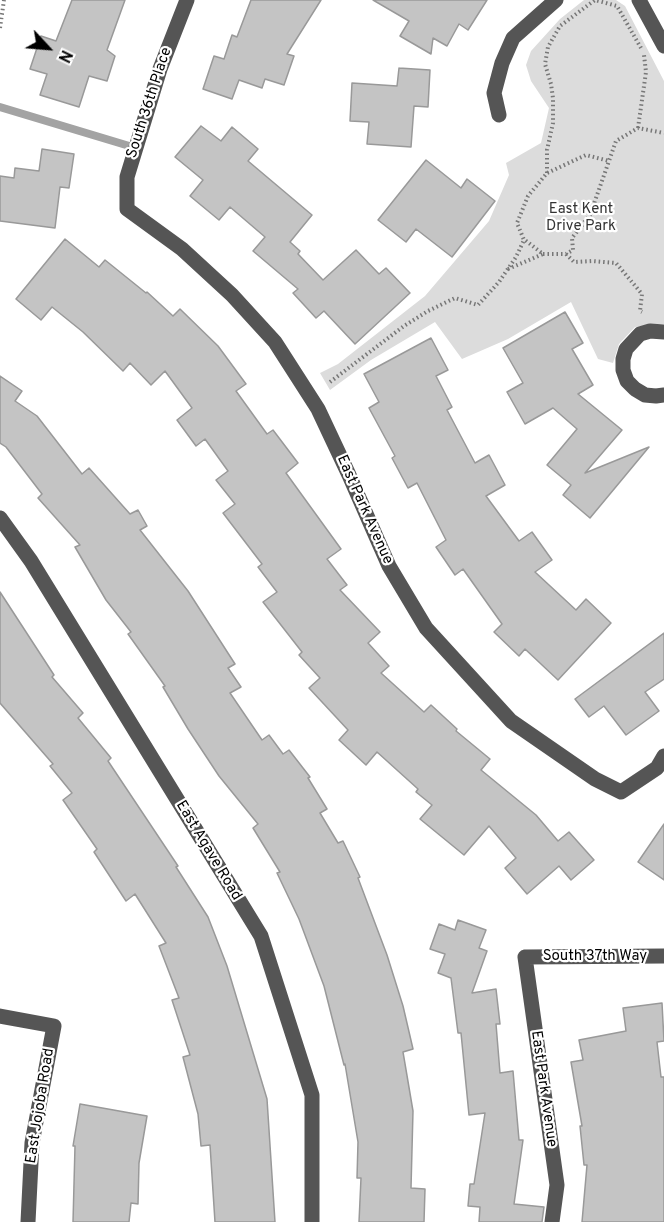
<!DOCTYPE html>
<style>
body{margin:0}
#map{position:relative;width:664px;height:1222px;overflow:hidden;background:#fff;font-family:Overpass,sans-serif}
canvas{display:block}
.north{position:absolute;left:18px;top:18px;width:60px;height:60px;-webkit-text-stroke:4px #fff;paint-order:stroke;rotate:116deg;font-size:16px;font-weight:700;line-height:24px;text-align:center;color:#000}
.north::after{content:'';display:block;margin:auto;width:21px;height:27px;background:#000;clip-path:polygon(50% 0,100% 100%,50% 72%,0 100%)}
</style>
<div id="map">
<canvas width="664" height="1222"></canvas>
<div class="north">N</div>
</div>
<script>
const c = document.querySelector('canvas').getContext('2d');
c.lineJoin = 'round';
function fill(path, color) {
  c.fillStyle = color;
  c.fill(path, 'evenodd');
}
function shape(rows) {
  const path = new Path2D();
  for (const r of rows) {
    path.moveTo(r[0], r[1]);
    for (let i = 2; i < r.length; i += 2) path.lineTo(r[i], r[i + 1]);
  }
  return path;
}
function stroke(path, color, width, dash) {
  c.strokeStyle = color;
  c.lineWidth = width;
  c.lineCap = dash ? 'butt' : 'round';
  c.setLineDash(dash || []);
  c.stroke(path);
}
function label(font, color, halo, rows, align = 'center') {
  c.font = font + ' Overpass,sans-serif';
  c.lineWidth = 4.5;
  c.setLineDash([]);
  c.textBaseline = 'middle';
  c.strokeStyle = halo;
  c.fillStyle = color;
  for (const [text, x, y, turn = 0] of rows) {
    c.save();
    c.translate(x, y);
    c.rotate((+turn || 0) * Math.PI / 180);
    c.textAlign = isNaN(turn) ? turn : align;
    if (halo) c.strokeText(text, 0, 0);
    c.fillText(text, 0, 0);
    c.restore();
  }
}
fill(shape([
 [584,0,616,0,625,6,664,81,664,324,635,327,619,344,613,363,598,359,571,302,508,339,462,359,435,322,371,360,330,390,320,373,338,364,425,296,489,221,509,175,506,163,541,143,549,108,531,81,526,65,531,51,560,19]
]), '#dcdcdc');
stroke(shape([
 [0,107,136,148]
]), '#a3a3a3', 8);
const building = shape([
 [72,0,125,0,107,50,115,56,107,81,89,76,79,107,40,95,47,74,30,69,41,36,56,41,72,0],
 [251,0,321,0,287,54,294,56,284,85,265,79,262,88,239,80,232,99,203,89,214,56,224,59,232,35,237,37,251,0],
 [373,0,487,0,468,30,459,24,447,46,433,38,431,54,400,36,409,21,373,0],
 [399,68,430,70,428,107,414,106,411,147,367,144,369,122,350,121,352,83,397,86,399,68],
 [201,126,221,141,232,127,258,149,248,161,312,215,290,242,300,251,298,254,323,280,356,250,379,274,386,268,410,293,355,344,324,311,316,318,293,293,298,289,253,251,265,237,230,207,219,220,190,196,203,180,175,157,201,126],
 [42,149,74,154,69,188,60,187,55,228,0,221,0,176,14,178,15,168,39,171,42,149],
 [426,160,461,188,467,179,495,201,452,257,416,229,406,242,378,220,426,160],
 [65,239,99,267,105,260,146,293,147,292,173,316,180,309,218,346,246,384,236,391,267,434,273,430,298,463,286,473,341,549,327,559,347,585,340,590,380,632,368,643,389,666,381,673,424,712,431,705,457,729,456,731,490,759,481,770,536,815,558,841,569,832,594,860,571,880,559,866,527,894,505,868,516,858,489,826,464,855,420,819,432,805,416,792,418,789,377,752,366,765,339,740,348,730,309,688,320,678,299,655,302,652,263,602,277,592,258,567,262,564,223,513,235,504,216,480,228,471,205,439,196,446,177,420,192,408,165,371,151,385,130,363,123,371,83,332,52,307,41,320,16,299,65,239],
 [565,312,583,343,572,349,593,385,578,394,622,430,585,473,649,447,590,518,563,495,571,485,547,465,577,429,553,408,525,424,507,392,523,383,503,348,565,312],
 [431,338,448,370,436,376,452,407,447,410,475,463,489,455,505,485,486,496,519,541,532,532,552,560,535,572,576,610,586,599,611,623,558,680,525,649,519,656,494,632,502,624,463,569,455,575,436,547,446,540,417,483,408,488,392,458,395,456,369,408,379,402,364,374,431,338],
 [0,376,22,391,15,401,37,416,82,474,89,468,130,514,138,510,147,526,140,530,188,591,235,664,228,668,241,687,230,693,262,740,269,735,283,754,289,750,310,777,308,778,327,809,320,813,338,843,343,841,360,877,358,878,387,955,403,1006,413,1049,403,1052,413,1111,411,1188,425,1189,424,1222,359,1222,361,1178,357,1178,358,1142,345,1064,344,1065,324,986,299,919,277,873,280,872,253,828,258,824,219,776,188,729,163,687,165,686,128,634,131,632,106,600,75,547,80,545,38,498,42,494,6,447,0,443,0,376],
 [0,592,54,675,52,677,83,713,78,718,111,758,108,761,178,866,176,867,208,917,227,966,267,1099,275,1222,215,1222,210,1145,201,1146,198,1114,183,1057,190,1055,172,1000,179,998,159,946,166,943,135,894,126,901,94,852,97,849,63,800,72,793,50,766,53,764,0,703,0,592],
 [664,633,664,679,645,692,659,711,626,735,604,706,589,717,575,699,664,633],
 [664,824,664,880,638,862,664,824],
 [458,920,486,930,479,948,487,951,472,993,496,989,500,1024,496,1024,500,1073,513,1071,519,1140,523,1140,514,1204,544,1207,542,1222,479,1222,480,1207,468,1206,470,1184,474,1184,485,1113,469,1115,461,1033,458,1033,451,978,438,973,445,954,430,949,439,924,455,930,458,920],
 [662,1003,664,1041,657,1042,661,1077,664,1077,664,1222,582,1222,587,1165,584,1165,580,1126,582,1126,571,1062,583,1060,579,1040,626,1031,623,1008,662,1003],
 [80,1104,147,1116,139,1163,138,1204,131,1203,129,1222,73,1222,75,1146,73,1146,80,1104]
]);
fill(building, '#c4c4c4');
stroke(building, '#999', 1.5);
stroke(shape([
 [0,28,4,0],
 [638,128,646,72,644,55],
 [547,173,547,150,553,123,553,98,551,84,545,64,548,47,560,26,595,0,617,6,641,48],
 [543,254,566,254,573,250,572,238,590,215,609,161],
 [566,254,574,262,592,261,616,263,642,294,640,311,642,312],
 [508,269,543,254,525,240],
 [330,382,404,326,428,311,455,298,478,305,499,282,516,257,524,240,517,223,528,196,547,173,586,155,609,161,616,141,638,128,664,133]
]), '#777', 4, [1.5, 3]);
stroke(shape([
 [187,0,160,69,127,177,127,209,182,249,232,295,275,342,318,409,349,475,389,566,426,628,511,721,595,779,621,792,657,768,664,756],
 [639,0,664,46],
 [499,115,494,93,502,63,513,38,556,0],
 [664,332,650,331,640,334,626,349,623,359,623,370,627,381,635,389,645,395,656,396,664,395],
 [0,518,31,561,261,936,312,1095,312,1222],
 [0,1016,54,1026,32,1143,28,1222],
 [552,1222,557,1185,525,957,664,956]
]), '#555', 15);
label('15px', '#000', '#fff', [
 ["South 36th Place",150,103,-72],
 ["East Park Avenue",364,510,66],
 ["East Agave Road",208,851,59],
 ["South 37th Way",595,957],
 ["East Park Avenue",543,1089,82],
 ["East Jojoba Road",41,1106,-81]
]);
label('15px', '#333', '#fff', [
 ["East Kent",581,210],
 ["Drive Park",581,227]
]);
</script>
